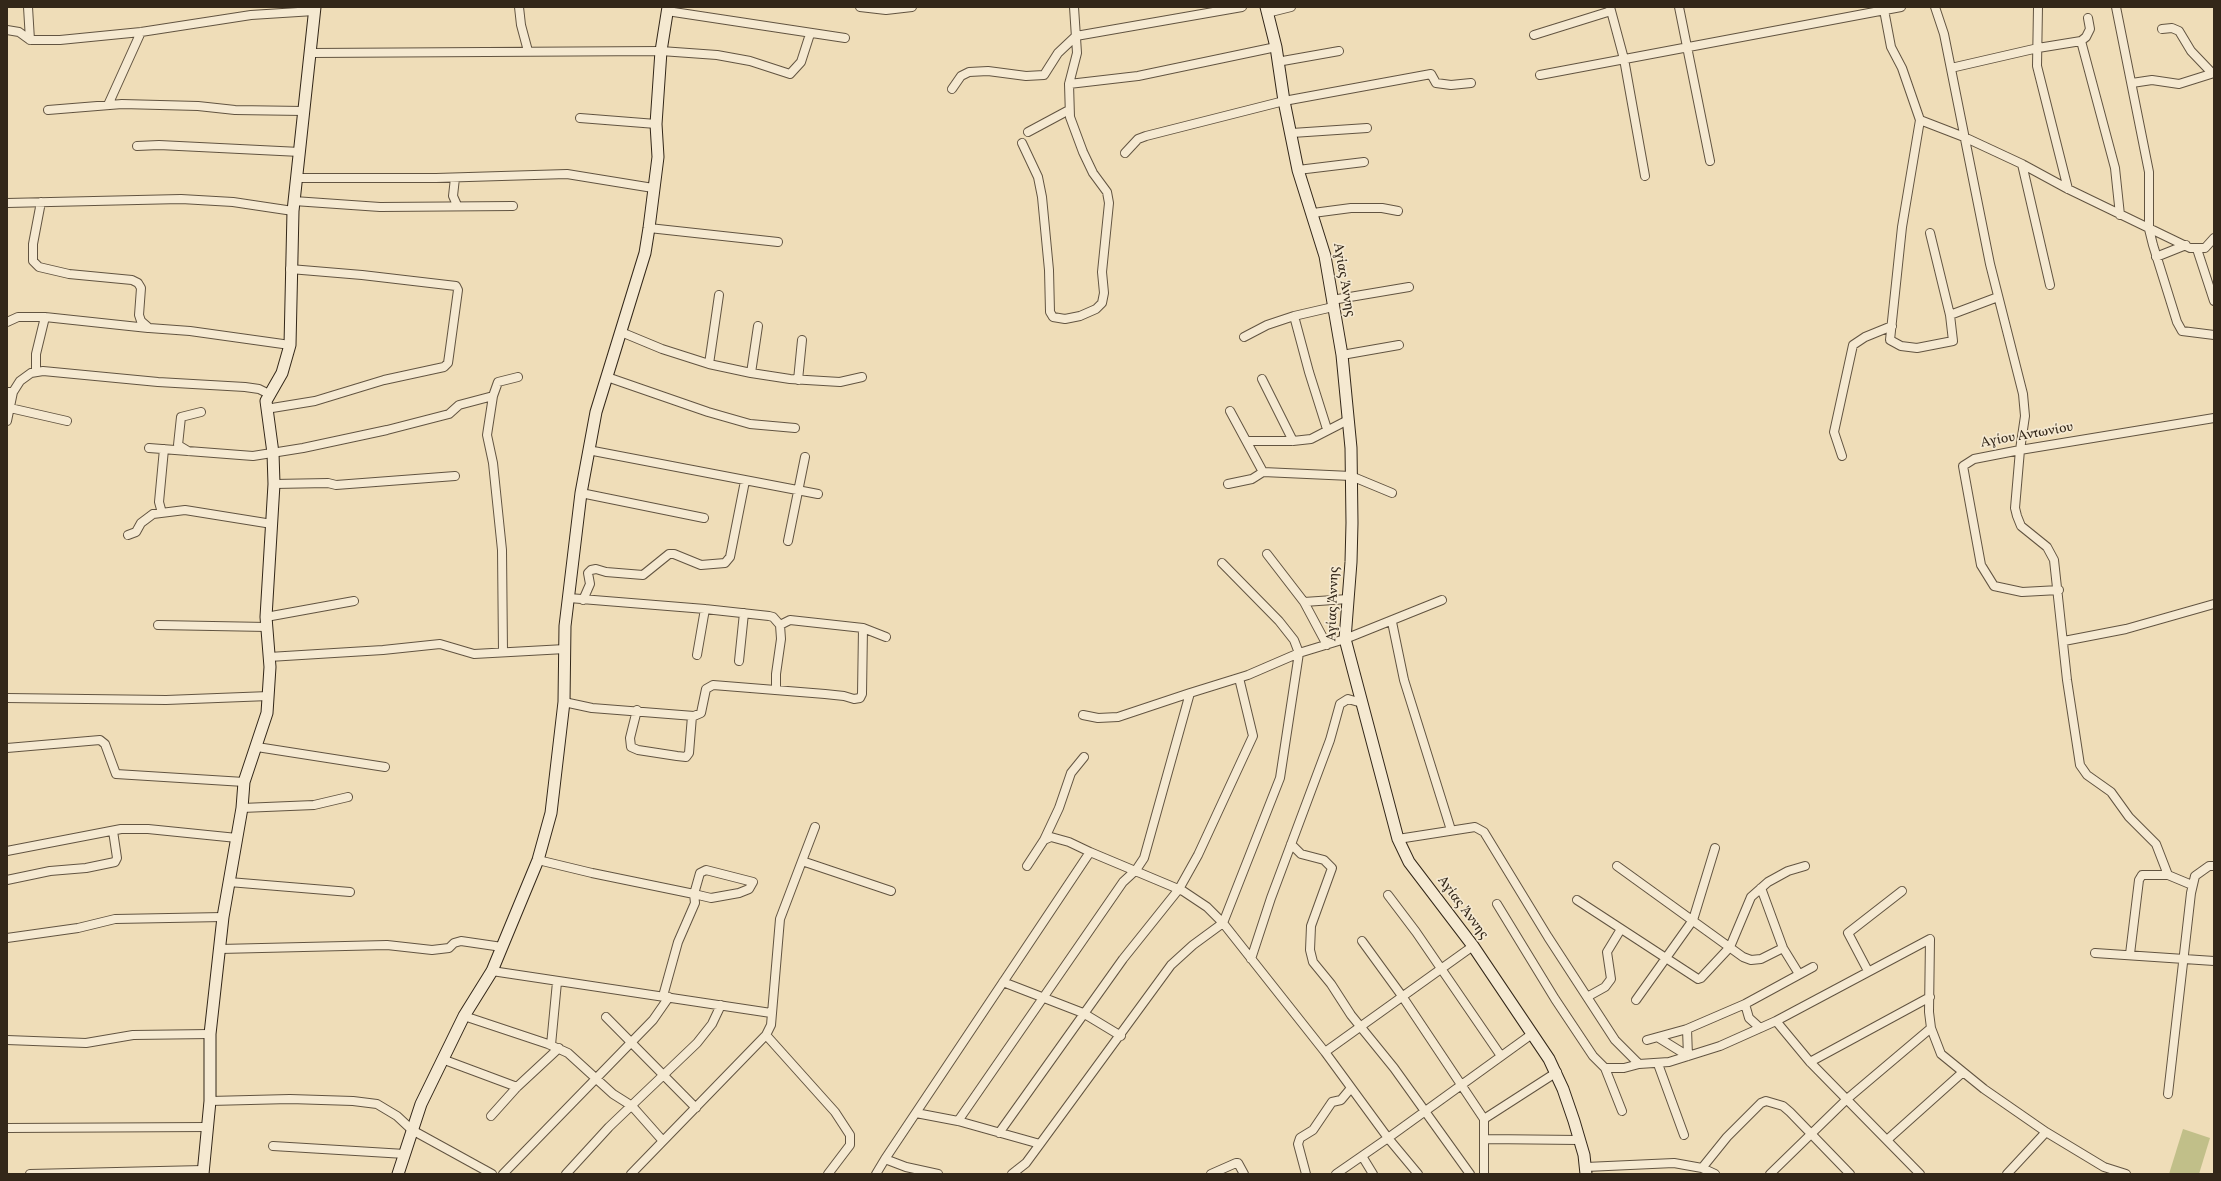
<!DOCTYPE html>
<meta charset="utf-8">
<style>
body{margin:0}
#map{position:relative;width:2221px;height:1181px;overflow:hidden;background:#efddb8;font-family:Vollkorn,serif}
canvas{display:block}
.frame{position:absolute;inset:0;border:8px solid #332719;pointer-events:none}
</style>
<div id="map">
<canvas width="2221" height="1181"></canvas>
<div class="frame"></div>
</div>
<script>
const c = document.querySelector('canvas').getContext('2d');
c.lineJoin = 'round';
function fill(path, color) {
  c.fillStyle = color;
  c.fill(path, 'evenodd');
}
function shape(rows) {
  const path = new Path2D();
  for (const r of rows) {
    path.moveTo(r[0], r[1]);
    for (let i = 2; i < r.length; i += 2) path.lineTo(r[i], r[i + 1]);
  }
  return path;
}
function stroke(path, color, width, dash) {
  c.strokeStyle = color;
  c.lineWidth = width;
  c.lineCap = dash ? 'butt' : 'round';
  c.setLineDash(dash || []);
  c.stroke(path);
}
function label(font, color, halo, rows, align = 'center') {
  c.font = font + ' Vollkorn,serif';
  c.lineWidth = 3.5;
  c.setLineDash([]);
  c.textBaseline = 'middle';
  c.strokeStyle = halo;
  c.fillStyle = color;
  for (const [text, x, y, turn = 0] of rows) {
    c.save();
    c.translate(x, y);
    c.rotate((+turn || 0) * Math.PI / 180);
    c.textAlign = isNaN(turn) ? turn : align;
    if (halo) c.strokeText(text, 0, 0);
    c.fillText(text, 0, 0);
    c.restore();
  }
}
fill(shape([
 [2183,1129,2210,1138,2199,1174,2169,1174]
]), '#c1bf89');
const street = shape([
 [519,7,521,25,528,51],
 [860,7,886,10,912,7],
 [1610,7,1624,59,1645,176],
 [1679,7,1710,161],
 [1935,7,1944,34,1990,264,2023,394,2025,416,2020,450,2015,508,2017,516,2021,526,2047,547,2054,560,2067,680,2080,765,2087,775,2111,792,2129,817,2156,844,2168,875,2192,885],
 [2038,7,2037,66,2068,189],
 [2116,7,2149,172,2149,229,2153,245,2177,322,2182,331,2214,335],
 [1884,10,1891,47,1902,68,1920,120],
 [667,11,845,38],
 [1267,13,1291,7],
 [2162,29,2172,28,2179,31,2191,51,2212,73],
 [7,30,19,32,30,40,28,7],
 [1534,35,1611,11],
 [30,40,60,40,141,32,251,15,314,11],
 [2081,41,2115,168,2120,215],
 [311,53,661,51,717,55,750,61,790,74,801,62,810,34],
 [1277,62,1339,51],
 [1951,68,2038,48,2081,41,2086,37,2090,29,2088,18],
 [1540,75,1901,7],
 [2132,83,2152,80,2179,84,2214,73],
 [1069,84,1138,76,1276,47],
 [952,89,961,76,969,72,988,71,1026,76,1044,75,1058,53,1076,36,1242,7],
 [108,105,141,32],
 [48,110,122,104,198,106,235,110,303,111],
 [580,118,656,124],
 [1028,132,1069,110],
 [1292,133,1367,128],
 [1022,143,1038,177,1042,197,1049,270,1050,312,1053,317,1065,319,1080,316,1096,309,1102,303,1104,293,1102,272,1109,203,1107,192,1093,173,1083,152,1070,117,1069,84,1077,53,1074,7],
 [137,146,159,145,300,152],
 [1125,153,1138,139,1146,136,1284,101,1431,74,1436,83,1451,85,1471,83],
 [2022,164,2050,285],
 [1298,170,1364,162],
 [297,178,436,178,567,174,653,188],
 [455,178,453,196,457,205],
 [294,201,380,207,513,206],
 [41,202,33,244,33,261,39,267,69,274,132,280,138,283,141,288,139,315,141,321,149,328,190,331,290,345],
 [7,203,181,199,233,202,293,211],
 [1313,213,1351,208,1382,208,1398,211],
 [649,228,778,242],
 [1930,233,1950,315],
 [2197,249,2214,301],
 [2156,257,2186,245],
 [1998,297,1950,315,1953,341,1917,348,1901,346,1890,340,1902,227,1920,120,1964,137,2022,164,2068,189,2190,248,2205,248,2214,238],
 [1332,300,1409,287],
 [1294,316,1309,372,1327,429],
 [7,322,18,317,45,317,148,328],
 [621,332,662,349,709,364,751,373,790,379,840,382,862,377],
 [1244,337,1267,325,1294,316,1333,307],
 [1342,355,1399,345],
 [709,364,719,295],
 [36,372,36,354,45,317],
 [751,373,758,326],
 [607,377,708,412,750,424,795,428],
 [1262,379,1293,441],
 [798,380,802,340],
 [7,392,13,392,20,381,31,373,43,371,158,382,245,387,259,389,269,394],
 [493,396,487,435,493,463,502,550,503,652],
 [10,408,67,421],
 [266,409,315,401,384,380,444,367,448,363,449,356,458,290,456,286,362,275,290,269],
 [1230,411,1263,472,1351,476,1392,493],
 [7,421,13,392],
 [1247,441,1293,441,1311,439,1348,420],
 [149,448,253,456,303,448,387,430,449,414,459,405,493,396,498,382,518,377],
 [588,450,818,494],
 [188,451,178,445,181,417,201,412],
 [1842,456,1834,432,1853,345,1865,337,1892,326],
 [274,484,328,483,336,485,455,476],
 [1228,484,1252,479,1263,472],
 [581,493,704,518],
 [162,513,159,502,164,449],
 [128,535,136,532,141,523,153,514,185,510,272,524],
 [788,541,805,457],
 [1267,554,1304,602,1327,645],
 [2059,590,2022,592,1994,586,1981,565,1963,466,1974,459,2020,450,2214,418],
 [569,598,705,609,769,616,773,617,780,625,790,620,863,628,886,637],
 [583,600,590,584,588,573,591,570,596,569,606,572,643,575,669,554,674,554,701,565,725,563,730,557,745,481],
 [1304,602,1348,599],
 [266,617,354,601],
 [1392,622,1404,680,1451,830],
 [158,625,267,627],
 [2064,641,2126,629,2214,604],
 [697,655,705,609],
 [269,657,383,650,440,644,474,654,565,649],
 [739,661,744,613],
 [776,690,776,674,781,639,780,625],
 [7,698,166,700,269,696],
 [564,702,592,708,694,716,701,713,706,689,713,685,825,694,844,696,854,699,860,698,862,694,863,628],
 [637,710,630,738,631,747,638,750,677,756,686,757,689,753,692,716],
 [1083,715,1098,718,1118,717,1190,693],
 [257,747,385,767],
 [7,748,100,740,105,744,116,774,244,782],
 [242,808,314,805,348,797],
 [1398,839,1475,827,1484,832,1548,937,1615,1040,1639,1064,1669,1062,1720,1046,1776,1021,1810,1062,1920,1174],
 [1044,840,1059,808,1071,773,1084,757],
 [1291,844,1301,854,1324,860,1332,868,1311,926,1310,950,1313,962,1331,984,1351,1015,1394,1068,1470,1174],
 [7,851,121,829,148,829,237,838],
 [538,860,592,873,694,894,711,898,739,893,749,889,753,882,706,870,700,873,694,894,695,903,678,942,663,996],
 [802,861,815,827],
 [1027,866,1044,840,1051,837,1069,842,1090,852],
 [1617,866,1743,957,1751,960,1761,959,1783,948],
 [7,880,50,871,86,868,115,862,117,858,113,831],
 [229,882,350,892],
 [1761,888,1783,948,1799,974],
 [1388,895,1416,932,1501,1056],
 [1577,900,1698,979,1701,978,1730,947,1751,897,1768,882,1788,871,1805,866],
 [1497,904,1555,999,1593,1056,1605,1068,1622,1111],
 [7,938,78,928,115,919,223,917],
 [1362,941,1402,996,1484,1119,1484,1174],
 [220,949,387,945,432,950,449,948,454,943,461,941,502,947],
 [2095,953,2214,961],
 [2130,954,2139,880,2142,875,2168,875],
 [1251,959,1271,898,1330,740,1340,704,1348,699,1362,703],
 [492,971,771,1013],
 [1868,971,1848,933,1902,891],
 [1003,982,1083,1013,1121,1036],
 [1587,997,1605,987,1611,979,1607,952,1621,929],
 [1636,1000,1693,920,1715,848],
 [1745,1004,1749,1018,1760,1028],
 [464,1016,548,1044,568,1053,613,1094,632,1106,663,1141],
 [606,1017,696,1108],
 [1776,1021,1930,939,1929,1012,1931,1028,1941,1054,1984,1089,2046,1132],
 [1687,1029,1688,1056],
 [766,1035,835,1112,850,1135,850,1145,828,1174],
 [1659,1038,1688,1056],
 [7,1040,86,1043,133,1035,210,1034],
 [1647,1040,1687,1029,1745,1004,1813,967],
 [551,1045,557,982],
 [1325,1052,1388,1138,1532,1034],
 [442,1059,517,1087],
 [1810,1062,1930,997],
 [1658,1064,1684,1135],
 [1605,1068,1624,1068,1639,1064],
 [2168,1094,2191,893,2195,876,2209,866,2214,866],
 [210,1101,290,1099,353,1101,377,1104,397,1116,412,1130,492,1174],
 [916,1113,958,1121,1040,1144,1171,965,1193,945,1223,923,1280,778,1299,653,1345,639,1442,600],
 [491,1116,517,1087,559,1048],
 [1484,1119,1557,1072],
 [958,1121,1123,882,1136,870,1144,858,1190,693,1248,675,1299,653,1294,640,1279,621,1222,563],
 [7,1128,208,1127],
 [999,1133,1123,959,1179,889,1198,855,1253,736,1239,678],
 [1485,1139,1579,1140],
 [1887,1140,1963,1072],
 [273,1146,405,1154],
 [1362,1156,1373,1174],
 [885,1159,1090,852,1183,891,1207,907,1223,923,1325,1052,1473,946],
 [1586,1167,1674,1163,1702,1168,1715,1174],
 [1702,1168,1727,1137,1761,1103,1766,1101,1783,1106,1790,1112,1850,1174],
 [30,1174,203,1170],
 [503,1174,653,1020,669,997],
 [566,1174,609,1127,697,1043,712,1024,721,1005],
 [631,1174,766,1035,771,1025,780,919,802,861,891,891],
 [876,1174,885,1159,906,1167,938,1174],
 [1012,1174,1026,1163,1040,1144],
 [1211,1174,1236,1163,1238,1163,1244,1174],
 [1306,1174,1298,1144,1300,1138,1313,1130,1332,1102,1341,1100,1351,1088],
 [1336,1174,1388,1138,1418,1174],
 [1770,1174,1847,1099,1931,1028],
 [2007,1174,2046,1132,2104,1167,2126,1174]
]);
const secondary = shape([
 [1266,7,1276,47,1284,101,1298,170,1325,256,1342,355,1351,448,1352,523,1351,562,1345,639,1398,839,1409,862,1473,946,1549,1059,1563,1089,1574,1121,1584,1155,1586,1174],
 [203,1174,210,1101,210,1034,223,917,242,808,244,782,267,713,270,667,266,617,274,484,273,453,266,401,282,373,290,345,293,211,315,7],
 [398,1174,421,1104,464,1016,492,971,538,860,551,813,564,702,565,626,581,493,596,412,645,253,649,228,658,157,656,124,661,51,668,7]
]);
stroke(street, '#625441', 10);
stroke(secondary, '#332719', 13);
stroke(street, '#f5e9d1', 8);
stroke(secondary, '#f5e9d1', 11);
label('14px', '#332719', '#f5e9d1', [
 ["Αγίας Άννης",1343,280,80],
 ["Αγίου Αντωνίου",2027,436,-10],
 ["Αγίας Άννης",1334,604,-88],
 ["Αγίας Άννης",1462,908,53]
]);
</script>
